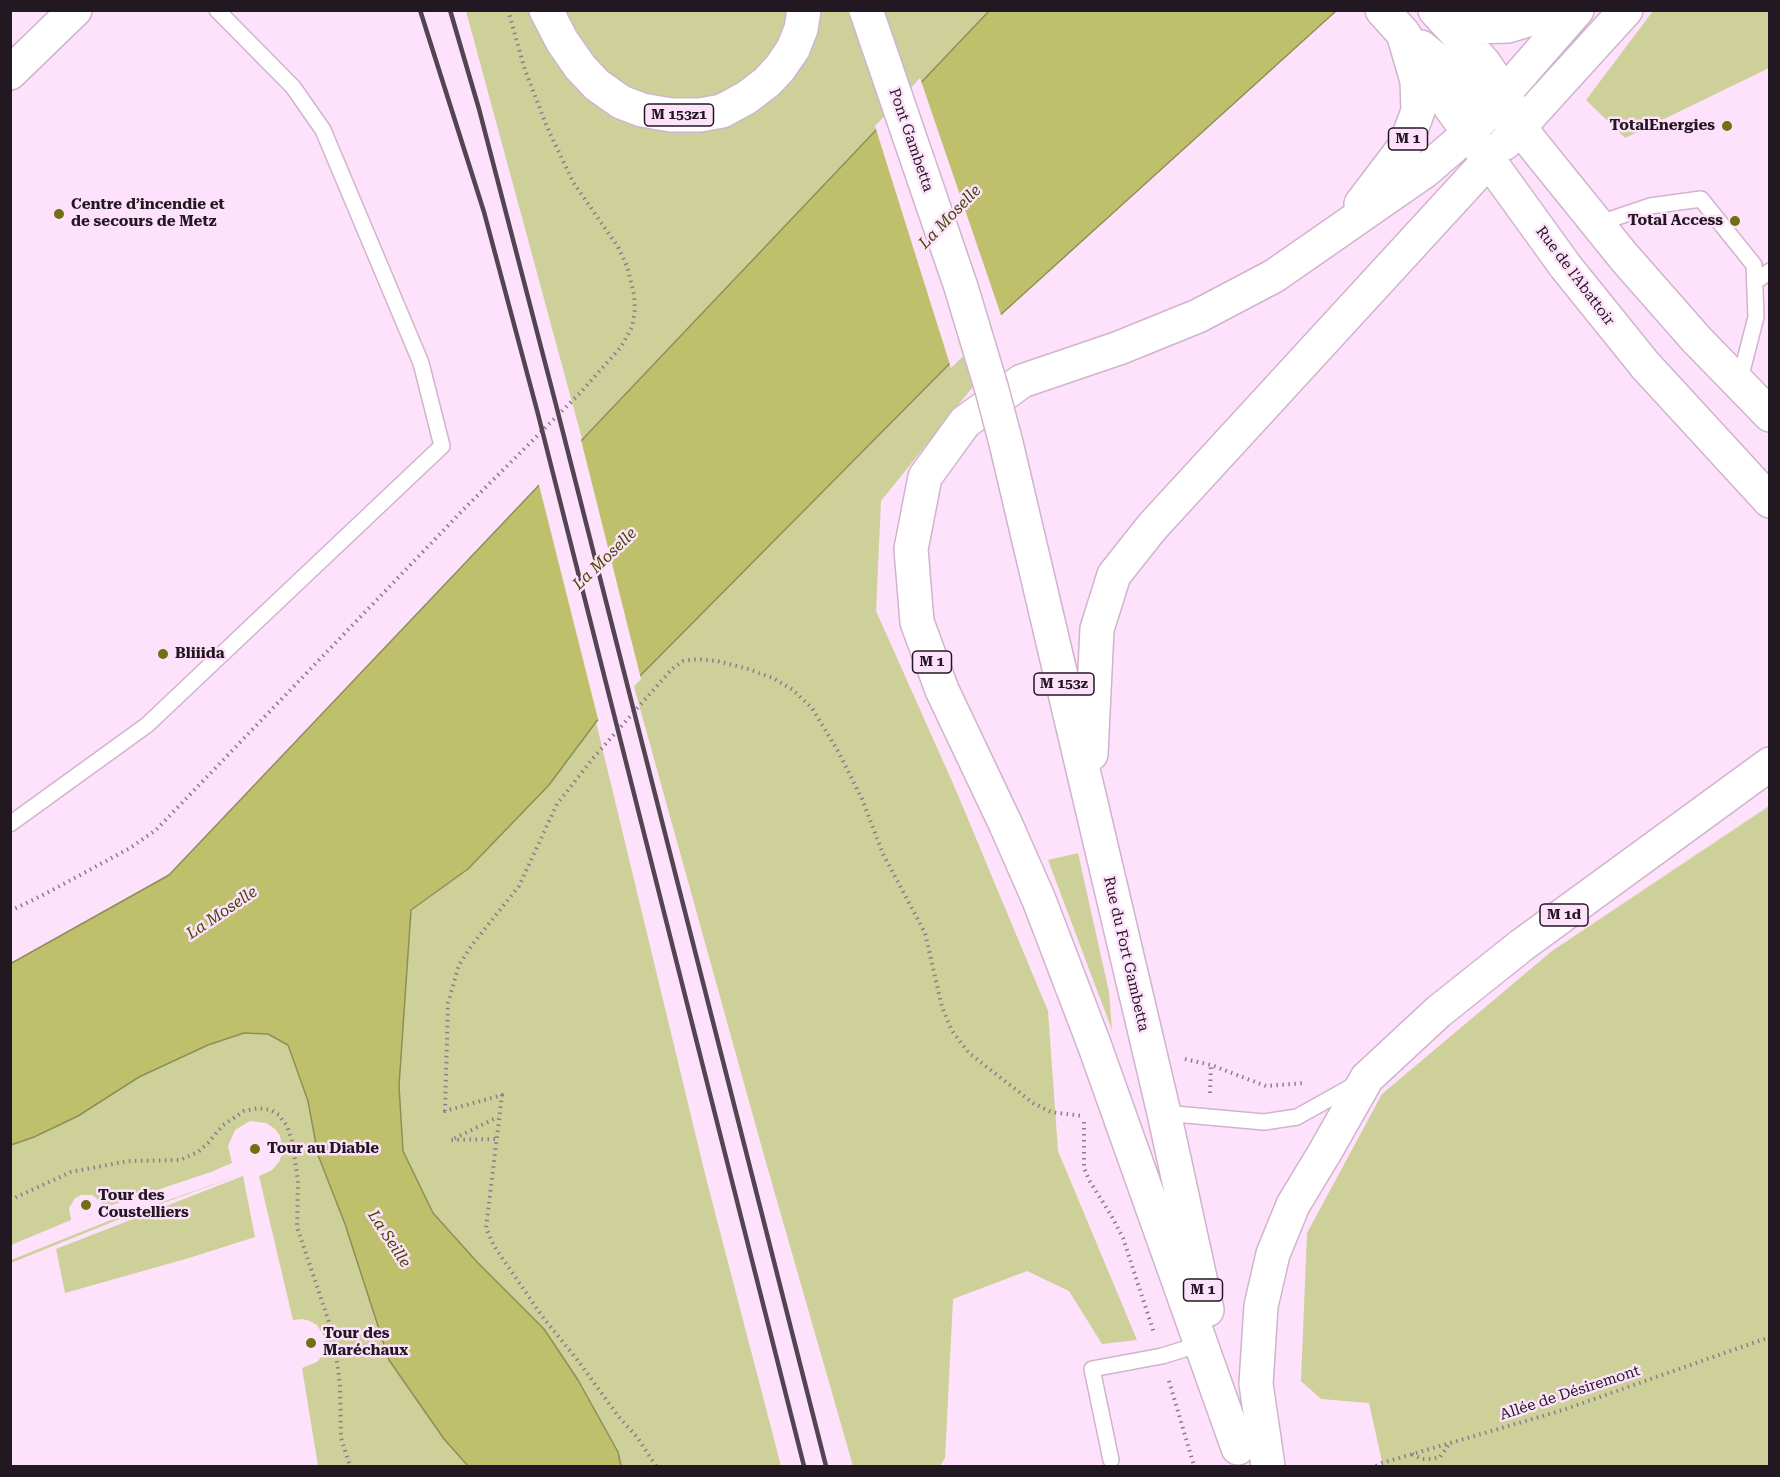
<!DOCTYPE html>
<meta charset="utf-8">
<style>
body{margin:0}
#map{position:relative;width:1780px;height:1477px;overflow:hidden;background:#fee1fb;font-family:"Roboto Serif",serif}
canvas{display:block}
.frame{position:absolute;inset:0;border:12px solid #221821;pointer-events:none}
</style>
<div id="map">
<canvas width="1780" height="1477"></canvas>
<div class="frame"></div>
</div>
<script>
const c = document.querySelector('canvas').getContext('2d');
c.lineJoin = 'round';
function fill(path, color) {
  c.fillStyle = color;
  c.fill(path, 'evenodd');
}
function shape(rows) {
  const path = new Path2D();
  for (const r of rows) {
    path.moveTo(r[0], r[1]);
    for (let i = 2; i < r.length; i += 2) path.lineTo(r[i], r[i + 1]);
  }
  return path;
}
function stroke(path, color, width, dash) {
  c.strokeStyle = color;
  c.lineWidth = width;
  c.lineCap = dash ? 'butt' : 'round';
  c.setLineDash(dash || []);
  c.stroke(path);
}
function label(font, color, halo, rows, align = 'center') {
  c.font = font + ' "Roboto Serif",serif';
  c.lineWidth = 5;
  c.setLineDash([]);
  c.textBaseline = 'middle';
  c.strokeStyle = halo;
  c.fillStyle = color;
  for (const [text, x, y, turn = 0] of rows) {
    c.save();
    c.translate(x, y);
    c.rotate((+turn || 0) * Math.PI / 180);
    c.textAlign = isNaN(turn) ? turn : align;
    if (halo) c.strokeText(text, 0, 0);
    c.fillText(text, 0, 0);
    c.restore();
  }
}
fill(shape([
 [466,11,989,11,582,439],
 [1653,11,1769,11,1769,68,1625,138,1586,100],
 [976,337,984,373,881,501,876,611,955,788,1048,1011,1058,1151,1137,1340,1102,1344,1069,1291,1027,1271,953,1299,945,1458,940,1466,853,1466,765,1159,633,683],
 [596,722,705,1174,781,1466,621,1466,618,1452,578,1380,544,1329,478,1263,433,1213,403,1151,399,1086,411,910,468,869,549,785],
 [1769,806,1769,1466,1383,1466,1369,1403,1321,1399,1301,1381,1307,1233,1382,1094,1552,951],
 [1078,853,1109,992,1112,1030,1048,860],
 [244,1033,268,1034,288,1045,308,1101,318,1155,345,1224,365,1283,444,1439,468,1466,318,1466,302,1368,317,1362,322,1356,325,1348,325,1338,317,1325,310,1321,302,1319,293,1320,259,1176,272,1170,279,1162,283,1152,280,1136,275,1129,266,1123,250,1121,235,1130,228,1146,232,1163,211,1172,103,1208,101,1202,92,1195,81,1195,75,1198,69,1208,71,1220,11,1245,11,1145,34,1137,78,1116,139,1077,208,1045],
 [245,1173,122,1218,11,1263,11,1260,106,1222],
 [243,1176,255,1237,189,1258,65,1293,56,1249]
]), '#ced099');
const water = shape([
 [989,11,1336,11,976,337,633,683,596,722,549,785,468,869,411,910,399,1086,403,1151,433,1213,478,1263,544,1329,578,1380,618,1452,621,1466,468,1466,444,1439,389,1360,345,1224,318,1155,308,1101,288,1045,268,1034,244,1033,208,1045,139,1077,78,1116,34,1137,11,1145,10,964,169,875,989,11]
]);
fill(water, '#bec06c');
stroke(water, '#8f8e56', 1.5);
fill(shape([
 [920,78,1002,318,951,368,875,126],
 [580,436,641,679,599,723,538,481]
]), '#fee1fb');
const lane = shape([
 [1597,224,1650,206,1701,199,1754,265,1756,317,1739,383],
 [1755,282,1770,271],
 [10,824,147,725,442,446,421,363,323,130,293,87,217,10],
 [1164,1113,1264,1122,1297,1117,1356,1084],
 [1111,1460,1092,1369,1162,1356,1201,1344]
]);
const secondary = shape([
 [1382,10,1403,33,1446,101,1566,267,1645,365,1770,501],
 [1435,10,1484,63,1505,94,1513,112],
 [1439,12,1471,27,1508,26,1541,16,1547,10],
 [1421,47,1519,127,1624,257,1697,340,1770,415],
 [10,73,75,10],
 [1480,121,1577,10],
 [1505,143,1626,10]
]);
const primary = shape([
 [546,10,562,41,580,67,597,85,621,102,642,110,671,115,700,115,722,111,746,98,767,82,780,68,793,49,801,29,804,10],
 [1361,204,1405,146,1418,111,1417,81,1403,33],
 [1006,443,1164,1113,1207,1310],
 [1091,754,1097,629,1114,575,1152,527,1489,160],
 [1238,1448,1094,1044,1039,900,1006,825,942,690,917,622,911,549,925,477,965,422,1022,381,1119,348,1198,316,1274,276,1425,171,1469,133],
 [1268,1466,1256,1384,1261,1306,1273,1254,1293,1205,1325,1152,1367,1078,1438,1012,1522,945,1770,764]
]);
stroke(lane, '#d0b4cd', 18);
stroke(secondary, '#d0b4cd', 36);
stroke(primary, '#d0b4cd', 36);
stroke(shape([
 [10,911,45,894,130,848,156,830,462,511,580,393,621,347,632,327,635,310,634,294,627,266,618,247,573,182,547,127,525,70,508,10],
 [1185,1059,1211,1065,1266,1086,1305,1083],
 [1210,1093,1211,1065],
 [1084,1122,1084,1168,1089,1180,1111,1215,1123,1238,1154,1333],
 [495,1139,451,1140,498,1117],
 [10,1200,71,1172,128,1161,180,1160,198,1152,208,1143,222,1126,244,1111,258,1108,271,1110,279,1115,287,1126,292,1141,298,1181,297,1227,333,1334,340,1384,341,1438,350,1466],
 [1169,1381,1194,1466],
 [1412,1454,1422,1459,1432,1459,1440,1457,1450,1443],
 [656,1466,637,1437,618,1416,579,1362,542,1316,494,1246,486,1228,502,1095,445,1111,448,1003,459,965,472,945,519,886,557,804,594,757,672,669,683,661,698,659,717,661,748,669,773,678,793,690,812,708,838,751,862,799,883,854,925,933,942,1007,952,1031,969,1053,1033,1103,1051,1112,1083,1116],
 [1376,1466,1382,1463,1563,1410,1770,1337]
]), '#8f7b8d', 4, [1.5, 4.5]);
stroke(lane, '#fff', 15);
stroke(secondary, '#fff', 33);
stroke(primary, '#fff', 33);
stroke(shape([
 [420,10,484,212,538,414,804,1466],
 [450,10,479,109,555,401,826,1466]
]), '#524451', 4.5);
const primaryBridge = shape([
 [866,10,961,287,992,390,1006,443]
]);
stroke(primaryBridge, '#d0b4cd', 36, []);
stroke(primaryBridge, '#fff', 33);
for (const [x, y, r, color] of [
 [1727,126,6,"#707014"],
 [59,214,6,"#707014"],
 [1735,221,6,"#707014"],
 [163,654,6,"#707014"],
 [255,1149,6,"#707014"],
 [86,1205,6,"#707014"],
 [311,1343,6,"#707014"]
]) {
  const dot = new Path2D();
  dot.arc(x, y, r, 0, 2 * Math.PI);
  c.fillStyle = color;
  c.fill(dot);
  stroke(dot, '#fee1fb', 2);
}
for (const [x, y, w] of [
 [679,115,69],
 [1408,139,39],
 [932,662,39],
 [1064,684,60],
 [1564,915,48],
 [1203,1290,39]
]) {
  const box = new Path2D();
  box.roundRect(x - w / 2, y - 11, w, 22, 4.5);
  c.fillStyle = '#fee1fb';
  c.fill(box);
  stroke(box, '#221821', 1.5);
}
label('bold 14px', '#221821', null, [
 ["M 153z1",679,115],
 ["M 1",1408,139],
 ["M 1",932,662],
 ["M 153z",1064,684],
 ["M 1d",1564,915],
 ["M 1",1203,1290]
]);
label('bold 15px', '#221821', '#fee1fb', [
 ["TotalEnergies",1715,126,"right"],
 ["Centre d’incendie et",71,205],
 ["de secours de Metz",71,222],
 ["Total Access",1723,221,"right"],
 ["Bliiida",175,654],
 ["Tour au Diable",267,1149],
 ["Tour des",98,1196],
 ["Coustelliers",98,1213],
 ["Tour des",323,1334],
 ["Maréchaux",323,1351]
], 'left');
label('15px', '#221821', '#fee1fb', [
 ["Pont Gambetta",911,140,71],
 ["Rue de l'Abattoir",1575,276,53],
 ["Rue du Fort Gambetta",1126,954,77],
 ["Allée de Désiremont",1570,1393,-18]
]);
label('italic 16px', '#454600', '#fee1fb', [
 ["La Moselle",950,217,-46],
 ["La Moselle",605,559,-44],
 ["La Moselle",222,913,-34],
 ["La Seille",389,1239,57]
]);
</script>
